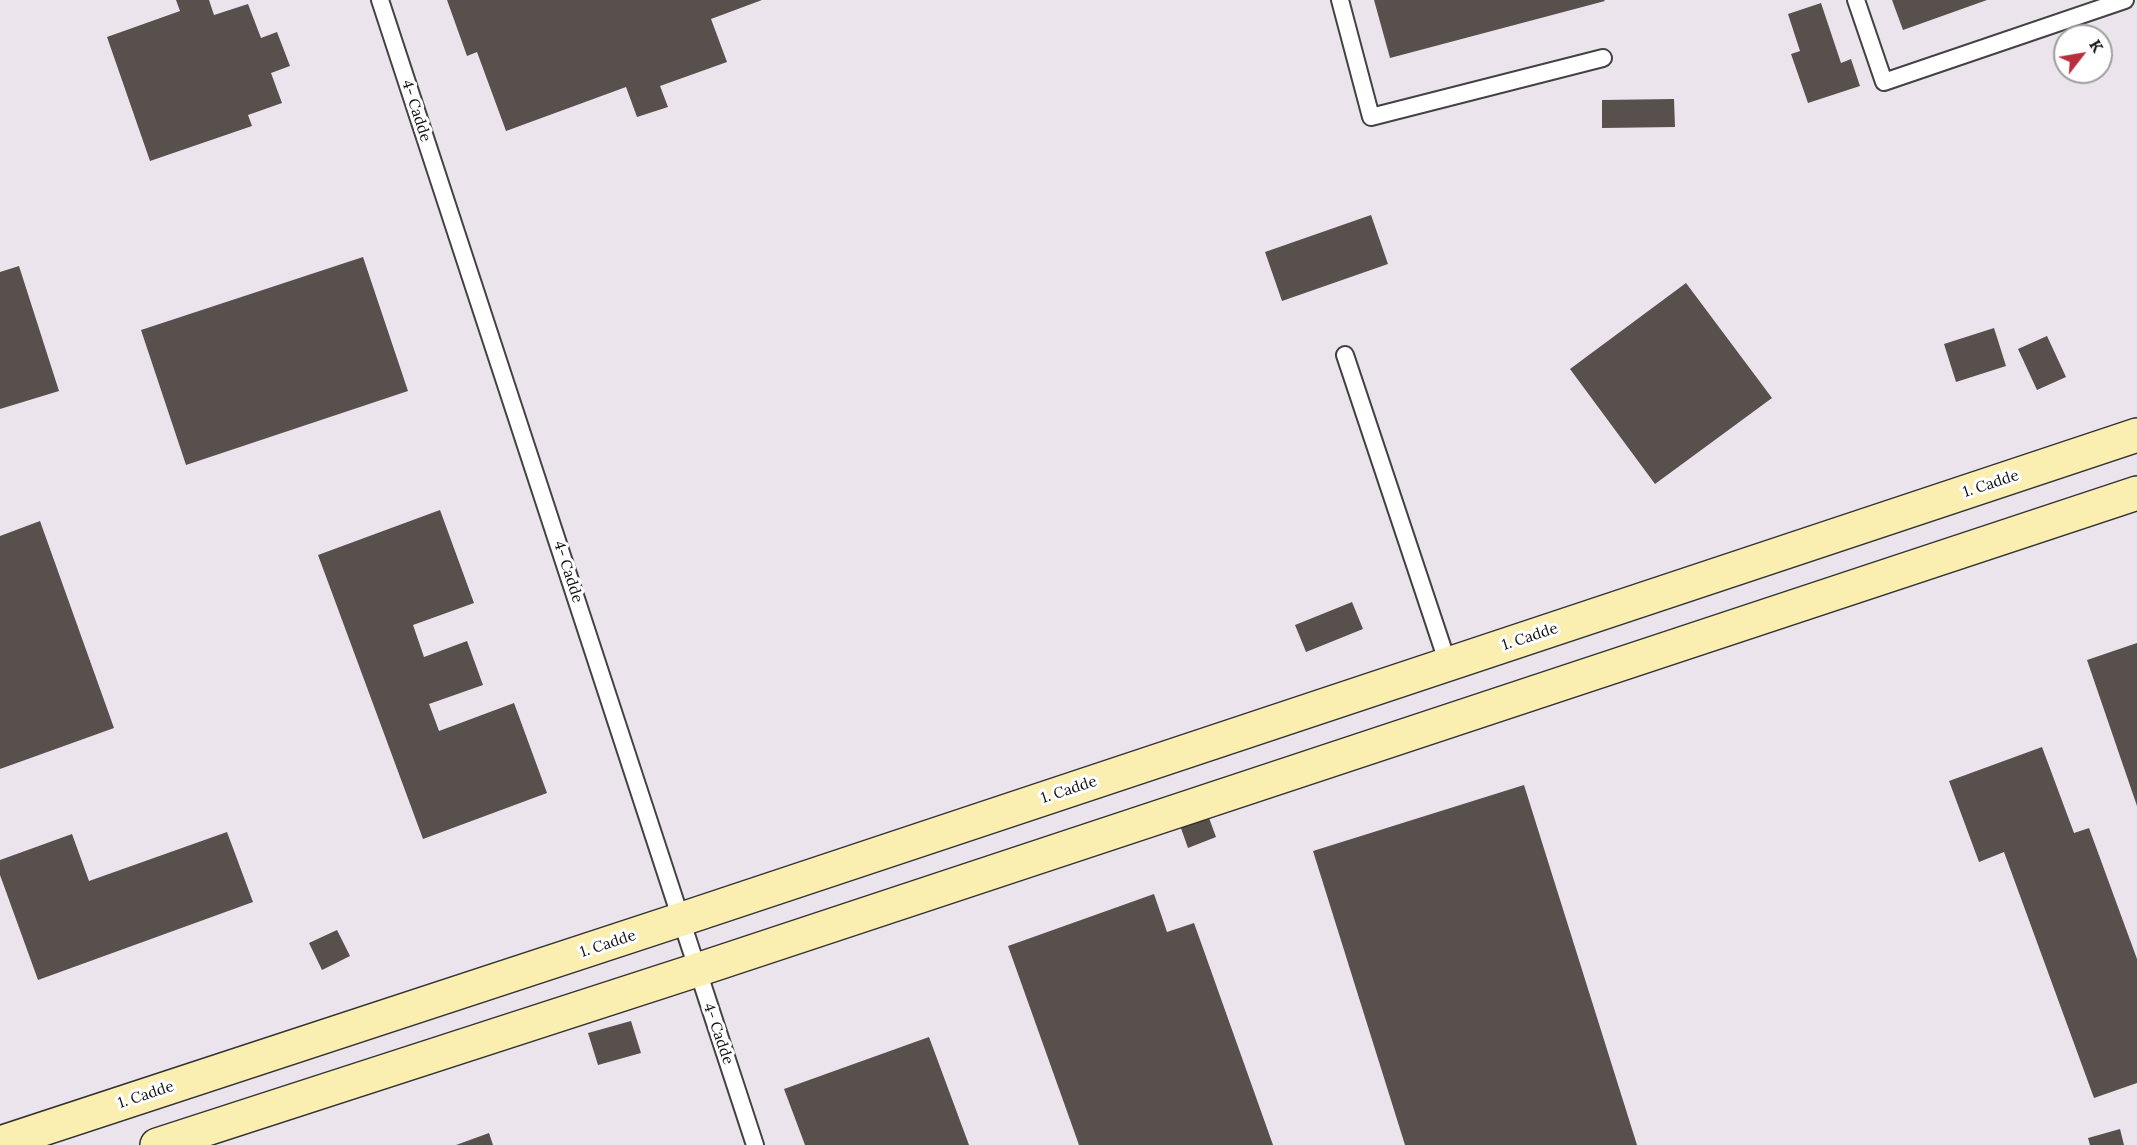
<!DOCTYPE html>
<style>
body{margin:0}
#map{position:relative;width:2137px;height:1145px;overflow:hidden;background:#fefbf2;font-family:Lora,serif}
canvas{display:block}
.north{position:absolute;left:2053px;top:24px;width:60px;height:60px;box-sizing:border-box;background:#fff;border:2px solid #9f9f9f;border-radius:50%;rotate:59deg;font-size:16px;font-weight:700;line-height:24px;text-align:center;color:#0f0f0f}
.north::after{content:'';display:block;margin:auto;width:21px;height:27px;background:#b72f3a;clip-path:polygon(50% 0,100% 100%,50% 72%,0 100%)}
</style>
<div id="map">
<canvas width="2137" height="1145"></canvas>
<div class="north">K</div>
</div>
<script>
const c = document.querySelector('canvas').getContext('2d');
c.lineJoin = 'round';
function fill(path, color) {
  c.fillStyle = color;
  c.fill(path, 'evenodd');
}
function shape(rows) {
  const path = new Path2D();
  for (const r of rows) {
    path.moveTo(r[0], r[1]);
    for (let i = 2; i < r.length; i += 2) path.lineTo(r[i], r[i + 1]);
  }
  return path;
}
function stroke(path, color, width, dash) {
  c.strokeStyle = color;
  c.lineWidth = width;
  c.lineCap = dash ? 'butt' : 'round';
  c.setLineDash(dash || []);
  c.stroke(path);
}
function label(font, color, halo, rows, align = 'center') {
  c.font = font + ' Lora,serif';
  c.lineWidth = 6;
  c.setLineDash([]);
  c.textBaseline = 'middle';
  c.strokeStyle = halo;
  c.fillStyle = color;
  for (const [text, x, y, turn = 0] of rows) {
    c.save();
    c.translate(x, y);
    c.rotate((+turn || 0) * Math.PI / 180);
    c.textAlign = isNaN(turn) ? turn : align;
    if (halo) c.strokeText(text, 0, 0);
    c.fillText(text, 0, 0);
    c.restore();
  }
}
fill(shape([
 [0,0,2137,0,2137,1145,0,1145],
 [2065,36,2101,36,2101,72,2065,72]
]), '#ece4ed');
fill(shape([
 [176,0,209,0,214,15,248,4,261,38,277,32,290,66,271,73,282,103,248,115,252,126,150,161,107,37,180,11],
 [447,0,762,0,711,19,727,62,660,86,668,107,637,117,626,87,506,131,477,52,467,56],
 [1374,0,1604,0,1605,1,1390,58],
 [1892,0,1987,0,1903,30],
 [1821,3,1841,63,1851,59,1860,86,1808,103,1791,54,1800,51,1788,14],
 [1674,99,1675,127,1602,128,1602,100],
 [1371,215,1388,264,1282,301,1265,252],
 [363,257,408,391,186,465,141,330],
 [19,266,59,391,0,409,0,272],
 [1686,283,1772,398,1655,484,1570,369],
 [1994,328,2006,366,1956,382,1944,344],
 [2047,336,2066,377,2037,390,2018,349],
 [440,510,474,603,413,625,424,657,467,641,483,685,429,704,439,731,514,703,547,793,423,839,318,555],
 [40,521,114,728,0,769,0,536],
 [1352,602,1363,629,1306,652,1295,625],
 [2137,643,2137,806,2087,660],
 [2042,747,2074,833,2089,828,2137,959,2137,1083,2094,1098,2004,852,1979,862,1949,781],
 [1524,785,1637,1145,1405,1145,1313,851],
 [1205,807,1216,837,1188,848,1177,817],
 [227,832,253,902,38,980,0,875,0,860,72,834,89,881],
 [1154,894,1167,932,1194,923,1273,1145,1079,1145,1008,946],
 [337,930,350,956,322,970,309,943],
 [631,1021,641,1053,598,1065,588,1033],
 [929,1037,969,1145,805,1145,784,1089],
 [2120,1129,2124,1145,2090,1145,2088,1138],
 [489,1133,493,1145,456,1145]
]), '#57504c');
const lane = shape([
 [380,0,755,1145],
 [1340,0,1371,117,1603,58],
 [1856,0,1884,82,2125,0],
 [1345,355,1448,664]
]);
const secondary = shape([
 [0,1143,682,919,2137,435],
 [157,1145,697,970,2137,493]
]);
stroke(lane, '#424242', 20);
stroke(secondary, '#313131', 36);
stroke(lane, '#fff', 16);
stroke(secondary, '#faefb1', 33);
label('15px', '#0f0f0f', '#fff', [
 ["4- Cadde",416,111,72],
 ["1. Cadde",1991,484,-18],
 ["4- Cadde",568,572,72],
 ["1. Cadde",1530,637,-18],
 ["1. Cadde",1069,790,-18],
 ["1. Cadde",608,944,-18],
 ["4- Cadde",718,1034,71],
 ["1. Cadde",146,1095,-18]
]);
</script>
